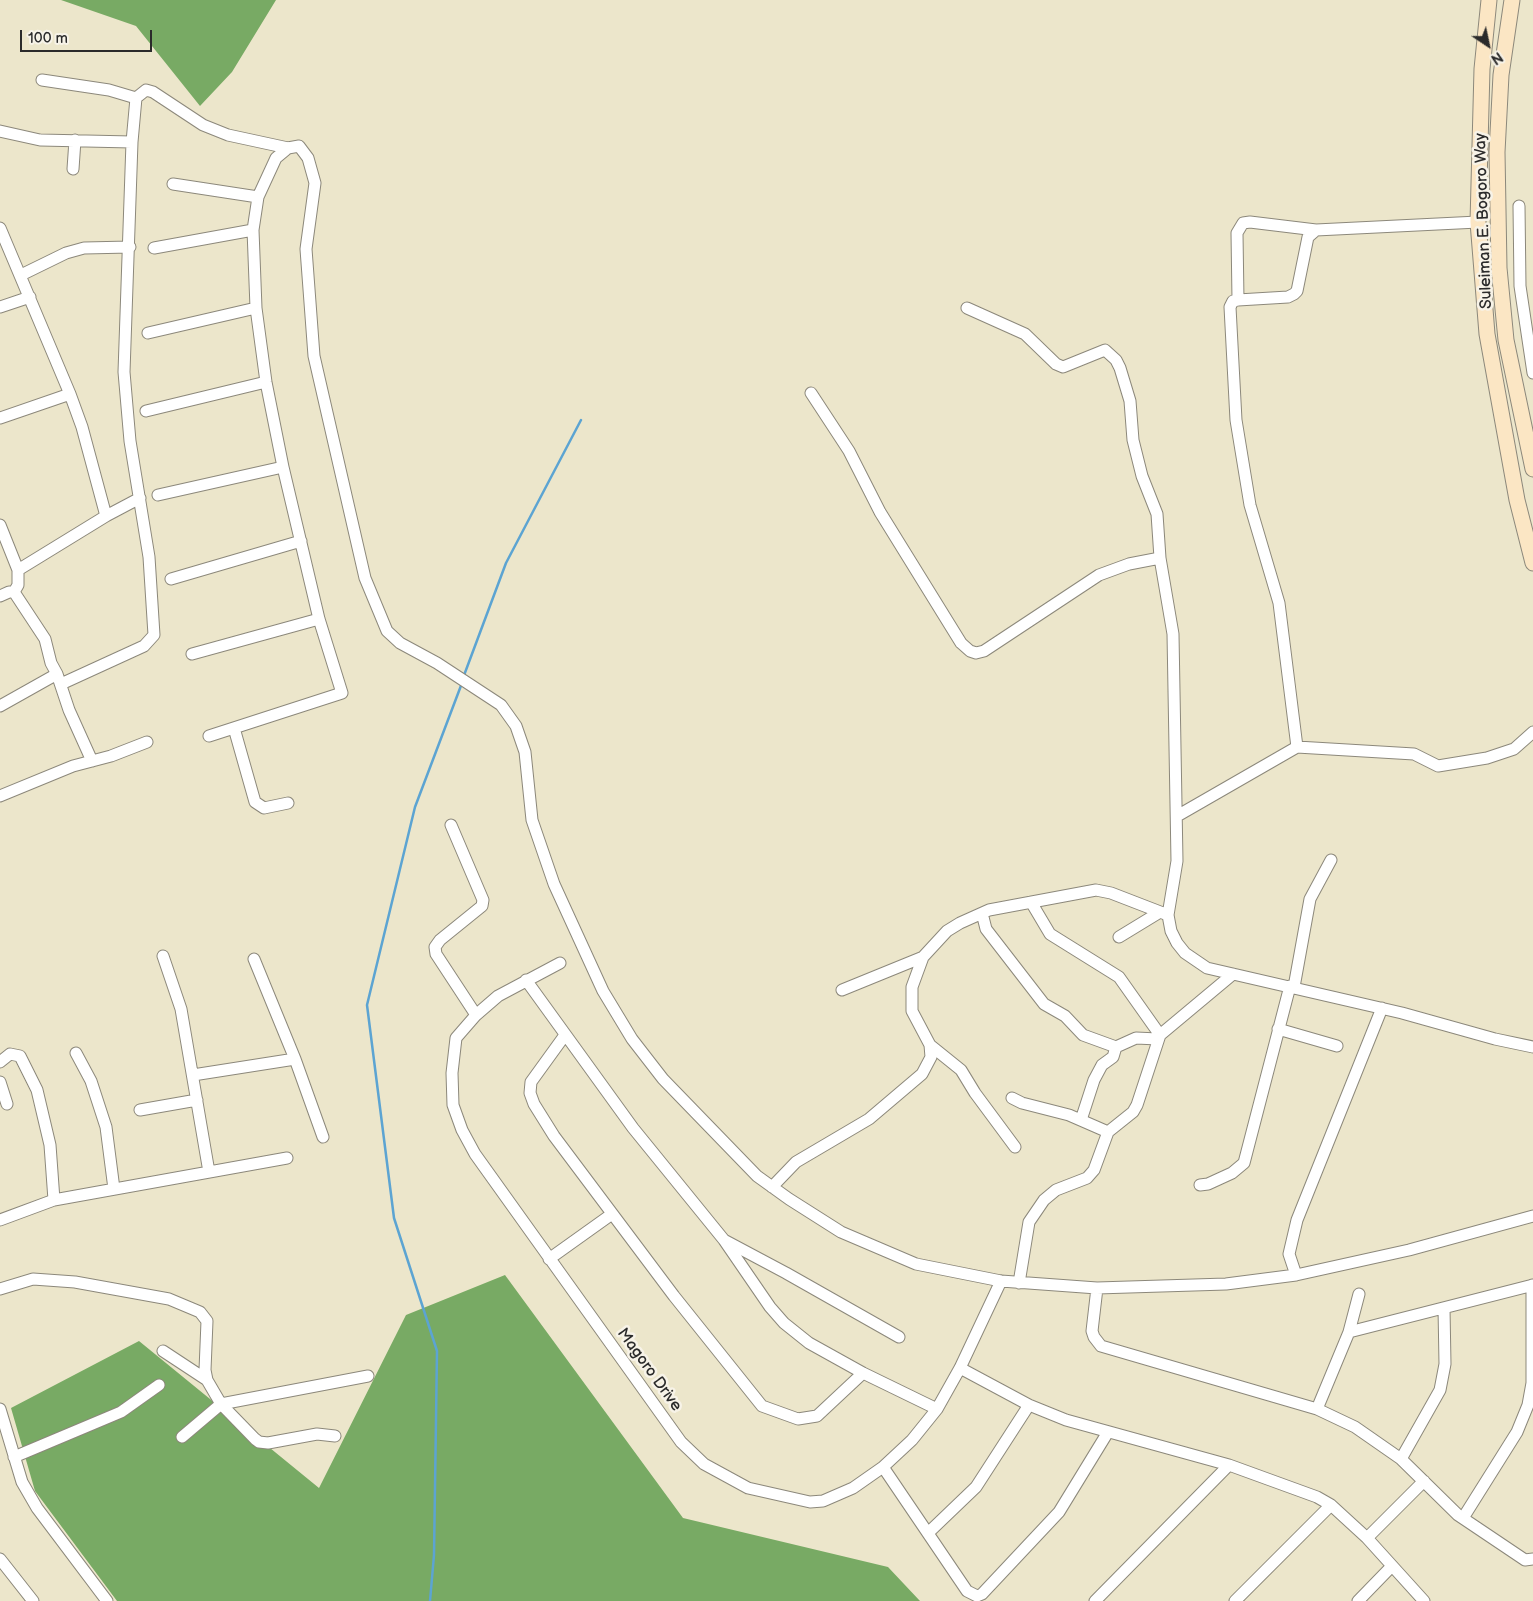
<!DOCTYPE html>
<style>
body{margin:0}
#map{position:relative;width:1533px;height:1601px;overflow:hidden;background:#ece6cb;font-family:"Balsamiq Sans",sans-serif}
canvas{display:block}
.north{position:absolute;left:1463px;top:20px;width:50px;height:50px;-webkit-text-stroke:4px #f7f3e8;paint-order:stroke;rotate:146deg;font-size:14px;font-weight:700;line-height:20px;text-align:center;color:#2b2b2b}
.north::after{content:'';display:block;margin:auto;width:18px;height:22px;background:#2b2b2b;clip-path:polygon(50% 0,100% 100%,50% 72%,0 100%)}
.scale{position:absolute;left:20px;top:30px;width:132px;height:22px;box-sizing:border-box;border:2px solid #2b2b2b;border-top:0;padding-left:6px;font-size:15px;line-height:18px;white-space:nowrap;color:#2b2b2b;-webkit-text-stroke:4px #f7f3e8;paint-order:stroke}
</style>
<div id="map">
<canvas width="1533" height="1601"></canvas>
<div class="north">N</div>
<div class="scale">100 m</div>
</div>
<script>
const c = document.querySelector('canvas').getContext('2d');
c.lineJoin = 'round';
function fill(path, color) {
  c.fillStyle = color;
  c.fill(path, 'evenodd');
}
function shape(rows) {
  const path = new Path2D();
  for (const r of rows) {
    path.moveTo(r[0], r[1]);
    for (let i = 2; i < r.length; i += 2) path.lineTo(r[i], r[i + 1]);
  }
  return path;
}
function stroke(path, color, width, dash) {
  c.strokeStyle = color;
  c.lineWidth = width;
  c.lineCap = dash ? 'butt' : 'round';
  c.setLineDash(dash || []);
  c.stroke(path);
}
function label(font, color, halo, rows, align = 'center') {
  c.font = font + ' "Balsamiq Sans",sans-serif';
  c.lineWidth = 5;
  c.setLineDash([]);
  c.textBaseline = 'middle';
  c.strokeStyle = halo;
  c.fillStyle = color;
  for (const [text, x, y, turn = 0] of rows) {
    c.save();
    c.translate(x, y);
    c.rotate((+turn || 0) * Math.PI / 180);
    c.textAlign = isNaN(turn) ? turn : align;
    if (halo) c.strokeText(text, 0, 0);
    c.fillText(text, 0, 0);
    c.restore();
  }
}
fill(shape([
 [61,0,276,0,232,72,200,106,136,26],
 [505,1275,683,1518,888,1567,920,1601,117,1601,35,1491,11,1408,139,1341,319,1488,406,1315]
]), '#78aa64');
stroke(shape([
 [463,678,506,563,581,420],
 [430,1601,434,1555,437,1351,394,1218,367,1005,415,807,462,683]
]), '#5ca4d2', 2.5);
const street = shape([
 [42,80,109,90,136,98],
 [0,131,40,140,132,142],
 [73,169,75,140],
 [173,184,258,197],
 [1519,206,1520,286,1533,373],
 [0,228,70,394,82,427,106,516],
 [154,248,253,230],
 [21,275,66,253,84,248,130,247],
 [1238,300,1237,233,1243,223,1250,222,1316,230,1478,222],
 [0,307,30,297],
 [967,308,1025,334,1056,364,1063,367,1105,350,1116,360,1120,368,1130,401,1133,440,1142,476,1157,514,1160,558,1173,634,1177,861,1168,915,1171,931,1177,943,1185,953,1207,968,1402,1013,1495,1039,1533,1047],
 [148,333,256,308],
 [811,393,849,451,880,512,961,643,970,651,976,653,984,651,1099,575,1129,564,1160,558],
 [146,411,266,382],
 [0,418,70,394],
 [158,495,283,467],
 [0,525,18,570,18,585,14,592],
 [18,570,106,516,140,498],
 [171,579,301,541],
 [14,592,45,639,51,663,57,674,69,710,92,761],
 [0,596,9,592,14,592],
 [192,654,319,619],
 [61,684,144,646,154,635,149,557,130,441,124,372,132,142,136,98,146,90,153,92,203,125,228,135,288,148],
 [0,706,57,674],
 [234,728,255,802,264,808,288,803],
 [209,736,342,693,319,619,283,467,266,382,256,308,253,230,258,197,276,158,288,148,299,146,308,158,315,183,306,249,314,356,365,578,387,631,400,643,437,663,501,705,516,726,525,752,532,820,554,884,603,991,632,1039,663,1079,757,1176,789,1199,841,1232,916,1264,1001,1281,1097,1288,1226,1284,1296,1275,1409,1250,1533,1216],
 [1297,747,1279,603,1250,505,1236,420,1230,307,1233,301,1238,300,1288,297,1294,294,1297,291,1308,237,1316,230],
 [0,796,73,766,111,756,147,742],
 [1177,816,1297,747,1414,754,1438,766,1487,758,1514,749,1533,732],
 [451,825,483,900,482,906,440,940,435,947,436,954,476,1015],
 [1031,902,1050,934,1119,977,1160,1035],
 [982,913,986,929,1044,1004,1065,1016,1083,1035,1116,1047,1136,1038,1158,1039],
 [1119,937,1160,912],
 [163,956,181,1009,209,1172],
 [254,959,295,1059,323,1137],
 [560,963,498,996,476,1015,456,1038,452,1073,453,1105,462,1130,475,1154,681,1442,704,1464,748,1488,810,1502,823,1501,853,1488,883,1467,912,1440,937,1409,960,1368,1001,1281],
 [526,980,633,1128,724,1240,770,1307,784,1323,809,1343,863,1373,937,1409],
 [1294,987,1310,899,1331,860],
 [842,990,923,957],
 [1278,1029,1337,1046],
 [565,1035,531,1082,530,1093,534,1104,554,1136,674,1296,762,1406,798,1419,817,1416,863,1373],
 [930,1045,961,1070,975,1093,1015,1147],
 [76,1053,91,1081,106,1127,114,1189],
 [0,1062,10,1054,20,1056,37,1090,50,1145,54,1200],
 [193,1075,295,1059],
 [0,1082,7,1104],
 [1012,1098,1022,1103,1069,1115,1108,1132],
 [140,1110,197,1100],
 [1081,1120,1094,1080,1102,1065,1113,1057,1116,1047],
 [1200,1185,1208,1184,1232,1173,1244,1163,1290,986],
 [772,1187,796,1162,869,1119,922,1074,931,1057,930,1045,912,1011,912,987,923,957,947,931,960,923,989,910,1096,890,1111,893,1168,915],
 [0,1220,54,1200,287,1158],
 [724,1240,786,1273,899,1337],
 [549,1259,612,1214],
 [1296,1275,1289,1254,1297,1220,1382,1008],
 [1019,1283,1029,1222,1044,1200,1056,1190,1087,1178,1094,1170,1108,1132,1133,1112,1137,1105,1160,1035,1233,974],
 [1097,1288,1092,1331,1094,1337,1101,1346,1317,1409,1355,1427,1401,1459,1458,1515,1525,1560,1533,1559],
 [0,1289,33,1279,75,1282,169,1299,200,1312,207,1321,205,1370,207,1380,221,1404,255,1439,259,1442,268,1443,317,1434,335,1436],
 [1349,1332,1533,1285],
 [163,1351,207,1380],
 [960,1368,1029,1405,1066,1420,1229,1465,1317,1497,1331,1505,1367,1538,1424,1601],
 [0,1409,22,1482,37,1508,107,1601],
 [1317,1409,1349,1332,1359,1294],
 [182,1437,221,1404,368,1376],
 [14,1457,121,1412,159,1385],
 [1401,1459,1440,1390,1445,1364,1444,1308],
 [883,1467,967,1591,977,1596,982,1594,1059,1512,1108,1432],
 [1463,1518,1517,1432,1528,1405,1532,1383,1532,1285],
 [928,1533,976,1487,1029,1405],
 [1367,1538,1424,1481],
 [0,1559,33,1601],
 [1095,1601,1229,1465],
 [1235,1601,1331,1505],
 [1358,1601,1392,1566]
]);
const secondary = shape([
 [1489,0,1482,69,1478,222,1487,334,1517,500,1533,563],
 [1512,0,1501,75,1497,152,1499,268,1506,340,1533,469]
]);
stroke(street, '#8c887b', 13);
stroke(secondary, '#8c887b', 17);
stroke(street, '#fff', 11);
stroke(secondary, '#fbe6c4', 15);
label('16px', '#2b2b2b', '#f7f3e8', [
 ["Suleiman E. Bogoro Way",1484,221,-92],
 ["Magoro Drive",649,1370,54]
]);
</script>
